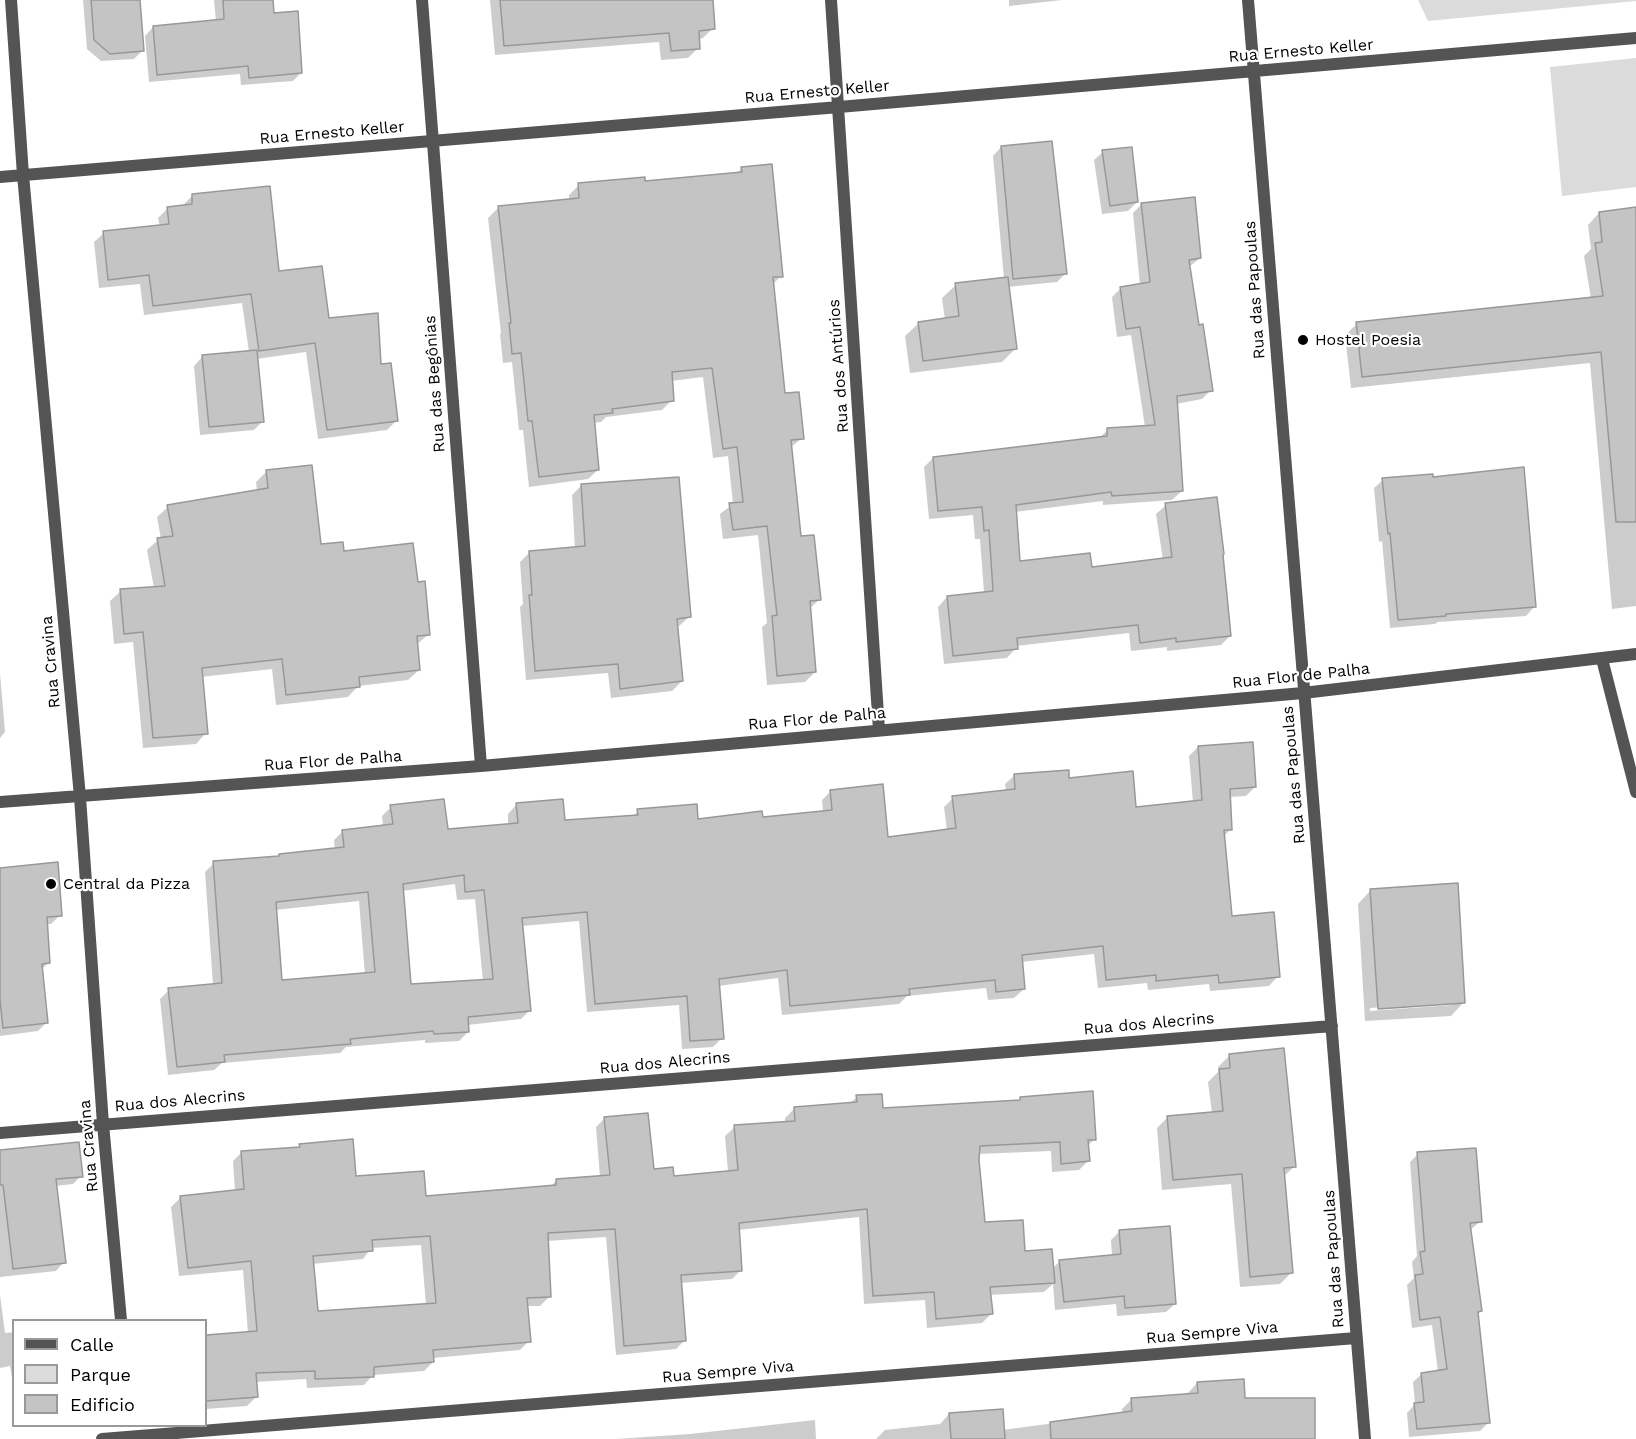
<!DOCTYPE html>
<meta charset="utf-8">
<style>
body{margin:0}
#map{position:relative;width:1636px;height:1439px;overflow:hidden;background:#fff;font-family:"Work Sans",sans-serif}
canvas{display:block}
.legend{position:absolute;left:12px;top:1319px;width:195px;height:108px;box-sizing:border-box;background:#fff;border:2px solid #999;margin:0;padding:8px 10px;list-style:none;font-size:18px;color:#000}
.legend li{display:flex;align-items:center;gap:12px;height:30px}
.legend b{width:30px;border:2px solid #999}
</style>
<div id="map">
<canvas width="1636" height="1439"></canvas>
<ul class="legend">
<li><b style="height:8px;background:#545454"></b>Calle</li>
<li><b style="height:16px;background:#dbdbdb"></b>Parque</li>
<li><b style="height:16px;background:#c4c4c4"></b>Edificio</li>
</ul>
</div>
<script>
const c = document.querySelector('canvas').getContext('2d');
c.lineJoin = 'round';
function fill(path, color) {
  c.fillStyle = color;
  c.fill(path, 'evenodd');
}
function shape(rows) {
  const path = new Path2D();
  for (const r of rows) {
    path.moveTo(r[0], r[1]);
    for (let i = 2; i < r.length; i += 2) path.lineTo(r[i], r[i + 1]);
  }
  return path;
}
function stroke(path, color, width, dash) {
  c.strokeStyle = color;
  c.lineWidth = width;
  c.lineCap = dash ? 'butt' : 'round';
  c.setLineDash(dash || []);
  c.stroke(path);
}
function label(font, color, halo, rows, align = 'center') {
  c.font = font + ' "Work Sans",sans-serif';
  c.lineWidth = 4.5;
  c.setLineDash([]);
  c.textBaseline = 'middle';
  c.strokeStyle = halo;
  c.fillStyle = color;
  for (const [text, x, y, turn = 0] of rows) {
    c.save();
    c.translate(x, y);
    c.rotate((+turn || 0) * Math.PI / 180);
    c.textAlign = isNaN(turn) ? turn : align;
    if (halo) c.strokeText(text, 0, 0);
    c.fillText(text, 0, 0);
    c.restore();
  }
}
fill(shape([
 [1418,0,1636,0,1636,1,1428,21],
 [1636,58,1636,187,1562,196,1550,67]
]), '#dbdbdb');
fill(shape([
 [83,0,139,0,142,51,134,59,101,61,87,49],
 [214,0,271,0,272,14,301,73,293,81,241,85,240,74,149,82,145,36,153,27,216,22],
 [490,0,711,0,713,28,703,38,698,39,698,48,688,58,661,60,659,42,495,55],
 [1009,0,1062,0,1009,6],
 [1001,147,1066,273,1057,282,1007,287,1015,349,1002,362,910,373,905,336,919,323,945,320,942,298,956,285,1004,279,993,156],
 [1103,152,1137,202,1128,211,1102,214,1094,160],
 [742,168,781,276,772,285,784,395,802,438,790,448,799,538,820,599,809,609,815,672,805,682,767,685,762,627,767,623,758,535,723,539,720,514,733,504,728,456,713,458,703,377,671,381,672,400,662,410,606,417,601,422,593,423,598,470,588,479,529,487,523,430,519,430,512,362,503,363,500,334,501,333,488,218,498,208,569,200,569,195,579,185,644,182,736,174],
 [192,196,380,366,397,420,387,430,318,439,306,352,256,359,262,422,254,430,200,435,194,366,202,357,249,352,242,303,144,315,140,284,99,288,94,242,104,233,160,227,158,218,168,208,183,205],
 [1142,204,1200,258,1189,267,1198,327,1211,390,1202,399,1176,404,1182,491,1172,500,1103,505,1103,501,1015,512,1019,562,1090,568,1163,560,1156,514,1166,505,1230,636,1221,645,1167,651,1167,647,1131,651,1129,633,1016,646,1016,648,1007,658,944,664,938,607,947,597,984,593,980,539,975,539,973,515,929,519,924,467,933,458,1099,438,1108,430,1145,427,1131,335,1117,337,1112,297,1121,288,1140,285,1133,213],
 [1636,208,1636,606,1612,609,1590,363,1351,388,1345,335,1357,324,1591,299,1584,256,1591,249,1588,225,1599,213],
 [267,471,320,545,417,583,429,634,416,645,419,670,408,680,358,686,348,697,276,705,272,669,201,677,206,733,196,744,143,748,133,642,114,644,110,601,121,591,154,588,147,550,158,540,161,539,157,517,168,507,257,491,256,482],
 [1383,480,1534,607,1526,616,1438,622,1435,624,1390,628,1382,541,1379,542,1374,488],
 [582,485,689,617,679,626,676,627,682,681,672,691,611,698,608,673,526,680,520,607,523,604,520,562,530,552,575,549,572,495],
 [0,673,5,732,0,738],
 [1198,747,1255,787,1246,796,1229,797,1231,829,1223,837,1231,918,1278,976,1269,986,1210,991,1209,984,1148,990,1147,983,1098,988,1094,954,1021,962,1024,989,1014,998,988,1000,986,988,907,996,899,1004,782,1015,778,978,718,986,722,1038,713,1047,682,1049,679,1005,587,1012,579,921,522,926,530,1010,521,1019,467,1025,468,1032,459,1041,425,1043,425,1040,346,1047,340,1053,222,1063,214,1070,168,1075,160,999,169,990,213,985,205,872,214,863,277,858,335,850,334,840,343,831,383,826,382,816,391,807,447,831,508,825,508,814,517,804,564,822,632,817,638,811,697,820,762,818,823,812,822,800,831,791,887,838,947,831,944,807,953,798,1006,791,1005,784,1015,775,1068,780,1135,808,1193,802,1189,756],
 [455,884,457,900,475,899,483,981,410,986,402,891],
 [359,901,365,975,280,982,275,910],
 [0,869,60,915,51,924,46,924,48,963,41,970,46,1023,38,1031,0,1036],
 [1371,890,1464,1002,1451,1016,1365,1021,1358,904],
 [1452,1002,1452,1005,1370,1011,1370,1008],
 [1229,1056,1295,1166,1283,1177,1291,1273,1280,1284,1240,1287,1231,1184,1162,1190,1157,1128,1168,1117,1212,1113,1208,1082,1219,1071,1218,1067],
 [857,1097,882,1110,1018,1102,1021,1099,1095,1139,1087,1146,1088,1161,1079,1170,1052,1172,1051,1151,978,1154,983,1223,1023,1253,1052,1269,1060,1261,1112,1256,1111,1240,1119,1232,1175,1304,1166,1312,1117,1316,1116,1304,1055,1310,1053,1284,1044,1292,989,1295,991,1314,982,1323,927,1328,925,1300,864,1304,859,1217,738,1230,741,1270,732,1279,680,1283,685,1340,676,1349,616,1355,606,1237,547,1241,549,1297,540,1306,526,1306,529,1341,520,1350,433,1358,433,1362,424,1371,373,1375,364,1385,307,1388,306,1379,255,1382,256,1397,247,1406,206,1409,206,1337,248,1333,243,1270,179,1276,171,1207,181,1197,235,1192,233,1161,242,1152,297,1149,300,1146,355,1177,424,1198,550,1187,557,1180,600,1177,596,1127,605,1118,652,1171,672,1178,728,1172,725,1136,735,1127,785,1123,785,1118,794,1109,849,1104],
 [421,1245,426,1305,316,1312,312,1264,363,1259,371,1248],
 [0,1153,81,1176,73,1184,55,1186,64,1262,56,1271,0,1277],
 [1418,1154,1481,1221,1470,1230,1480,1311,1477,1314,1489,1422,1480,1431,1409,1437,1407,1413,1415,1404,1413,1382,1422,1374,1438,1372,1432,1325,1412,1328,1407,1285,1414,1278,1412,1262,1417,1256,1410,1162],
 [0,1295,5,1333,14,1332,14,1388,10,1366,0,1368],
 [1197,1383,1243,1399,1313,1439,876,1439,885,1430,940,1424,949,1414,1002,1430,1123,1414,1122,1409,1132,1399,1188,1395,1188,1393],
 [815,1420,816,1439,616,1439,690,1434]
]), '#0003');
const building = shape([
 [91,0,140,0,144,51,110,54,94,40,91,0],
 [223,0,273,0,274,13,298,11,302,73,249,78,248,66,157,75,153,26,224,19,223,0],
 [500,0,713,0,715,29,699,31,700,49,671,51,669,33,504,46,500,0],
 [1052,141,1067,274,1013,279,1001,146,1052,141],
 [1132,147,1138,202,1110,206,1102,150,1132,147],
 [772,164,783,277,773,277,785,393,799,392,804,439,791,440,801,536,814,535,821,600,810,601,816,672,777,676,772,616,777,615,767,526,733,530,729,503,743,502,737,447,723,449,712,368,672,372,674,401,612,409,613,413,594,415,599,470,539,477,532,421,528,421,521,353,512,354,509,323,511,323,498,206,579,198,578,183,645,177,645,181,742,172,741,167,772,164],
 [270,186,279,271,322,266,329,318,378,313,381,364,391,363,398,421,327,430,315,343,259,351,251,294,153,306,149,275,108,280,103,231,169,224,167,207,192,204,192,194,270,186],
 [1195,197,1201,258,1189,260,1199,325,1203,324,1213,391,1177,396,1183,491,1112,496,1111,492,1016,505,1020,561,1090,553,1092,567,1172,557,1165,503,1217,497,1224,554,1223,555,1231,636,1176,642,1176,638,1140,643,1138,625,1017,638,1018,649,953,656,947,596,993,591,989,530,984,531,982,507,938,511,933,457,1107,436,1107,428,1155,425,1140,327,1126,329,1120,287,1150,282,1141,203,1195,197],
 [1636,207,1636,522,1616,522,1601,352,1362,377,1356,322,1603,296,1595,243,1602,242,1599,212,1636,207],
 [1008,277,1017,349,923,361,918,322,959,316,955,283,1008,277],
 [257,350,264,422,209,427,202,355,257,350],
 [312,465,321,544,343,542,344,551,413,543,418,582,425,581,430,635,417,636,420,670,359,677,360,687,286,695,282,659,202,668,208,734,153,738,143,632,124,634,120,589,165,586,157,538,173,536,167,505,268,488,266,470,312,465],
 [1524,467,1536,607,1446,614,1446,616,1398,620,1390,533,1388,534,1382,478,1433,474,1433,477,1524,467],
 [679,477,691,617,677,619,683,681,620,689,618,664,535,671,529,595,532,595,529,551,585,546,581,484,679,477],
 [1253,742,1256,787,1230,789,1232,830,1224,830,1232,916,1274,912,1280,977,1219,983,1218,975,1156,981,1156,975,1106,980,1103,946,1022,955,1025,989,996,992,995,980,909,989,910,995,790,1006,787,970,719,979,724,1039,690,1041,687,996,595,1004,587,912,522,918,531,1011,468,1017,469,1032,434,1034,433,1031,350,1039,351,1044,224,1055,225,1062,177,1067,168,988,222,983,213,861,279,856,279,854,344,847,342,830,393,824,390,805,444,799,448,829,518,823,516,803,563,799,565,820,638,815,637,809,697,804,698,819,762,811,763,817,832,810,830,790,883,784,888,837,956,828,952,796,1015,789,1014,774,1069,770,1069,778,1133,771,1136,807,1202,800,1198,746,1253,742],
 [464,875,465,892,484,890,493,979,411,984,403,884,464,875],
 [368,892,375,972,282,980,276,902,368,892],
 [58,862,62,916,47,917,50,963,42,964,48,1023,3,1028,0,1000,0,868,58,862],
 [1458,883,1465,1003,1378,1009,1370,889,1458,883],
 [1284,1048,1296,1167,1284,1168,1293,1273,1250,1277,1242,1174,1173,1180,1167,1116,1223,1111,1219,1069,1230,1068,1229,1054,1284,1048],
 [1093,1091,1096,1140,1088,1140,1090,1161,1061,1164,1060,1142,980,1146,979,1160,985,1222,1023,1220,1025,1251,1052,1249,1055,1283,990,1287,993,1314,936,1319,934,1292,873,1296,867,1209,739,1223,742,1271,681,1275,686,1341,624,1346,615,1229,548,1233,551,1297,527,1298,531,1342,433,1350,434,1362,374,1367,374,1377,315,1379,315,1371,256,1373,258,1397,206,1401,206,1335,257,1331,251,1261,188,1268,180,1196,244,1189,241,1151,300,1147,299,1144,353,1139,356,1176,424,1171,426,1196,556,1185,556,1179,610,1175,604,1117,648,1113,654,1169,673,1167,674,1176,738,1170,734,1125,795,1121,794,1107,857,1102,856,1095,882,1094,883,1108,1020,1100,1020,1097,1093,1091],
 [430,1236,436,1303,318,1311,313,1256,373,1251,372,1240,430,1236],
 [79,1142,83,1177,56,1179,66,1263,13,1269,3,1185,0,1185,0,1150,79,1142],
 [1476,1148,1482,1222,1470,1223,1482,1311,1478,1312,1490,1423,1417,1429,1414,1403,1424,1402,1421,1373,1447,1369,1440,1317,1420,1320,1415,1275,1423,1274,1420,1252,1425,1251,1417,1152,1476,1148],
 [1170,1226,1176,1304,1125,1308,1124,1296,1064,1302,1059,1260,1121,1254,1119,1230,1170,1226],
 [1244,1379,1245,1398,1315,1398,1315,1439,1051,1439,1050,1422,1132,1411,1131,1398,1198,1393,1197,1382,1244,1379],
 [1003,1409,1005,1439,951,1439,949,1413,1003,1409]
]);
fill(building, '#c4c4c4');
stroke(building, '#989898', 1.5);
stroke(shape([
 [11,0,23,175,80,797,103,1124,121,1320],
 [422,0,481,766],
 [831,0,879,730],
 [1248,0,1365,1439],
 [0,177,839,107,1636,38],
 [1602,659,1636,792],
 [0,802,481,766,1303,693,1636,654],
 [0,1133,1332,1026],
 [102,1439,1356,1338]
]), '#545454', 12);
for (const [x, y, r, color] of [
 [1303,340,6,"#000"],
 [51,884,6,"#000"]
]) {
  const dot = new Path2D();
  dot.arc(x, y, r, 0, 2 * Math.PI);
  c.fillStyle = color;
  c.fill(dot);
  stroke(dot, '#fff', 2);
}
label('16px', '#000', '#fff', [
 ["Rua Ernesto Keller",1301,51,-5],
 ["Rua Ernesto Keller",817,92,-5],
 ["Rua Ernesto Keller",332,133,-5],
 ["Rua das Papoulas",1255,290,-94],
 ["Rua dos Antúrios",839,366,-94],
 ["Rua das Begônias",435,384,-94],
 ["Rua Cravina",51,662,-95],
 ["Rua Flor de Palha",1301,676,-6],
 ["Rua Flor de Palha",817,719,-5],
 ["Rua Flor de Palha",333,761,-4],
 ["Rua das Papoulas",1294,775,-95],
 ["Rua dos Alecrins",1149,1024,-5],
 ["Rua dos Alecrins",665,1063,-5],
 ["Rua dos Alecrins",180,1101,-5],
 ["Rua Cravina",89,1146,-95],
 ["Rua das Papoulas",1334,1259,-94],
 ["Rua Sempre Viva",1212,1333,-5],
 ["Rua Sempre Viva",728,1372,-5]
]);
label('16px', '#000', '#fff', [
 ["Hostel Poesia",1315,340],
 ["Central da Pizza",63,884]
], 'left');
</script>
